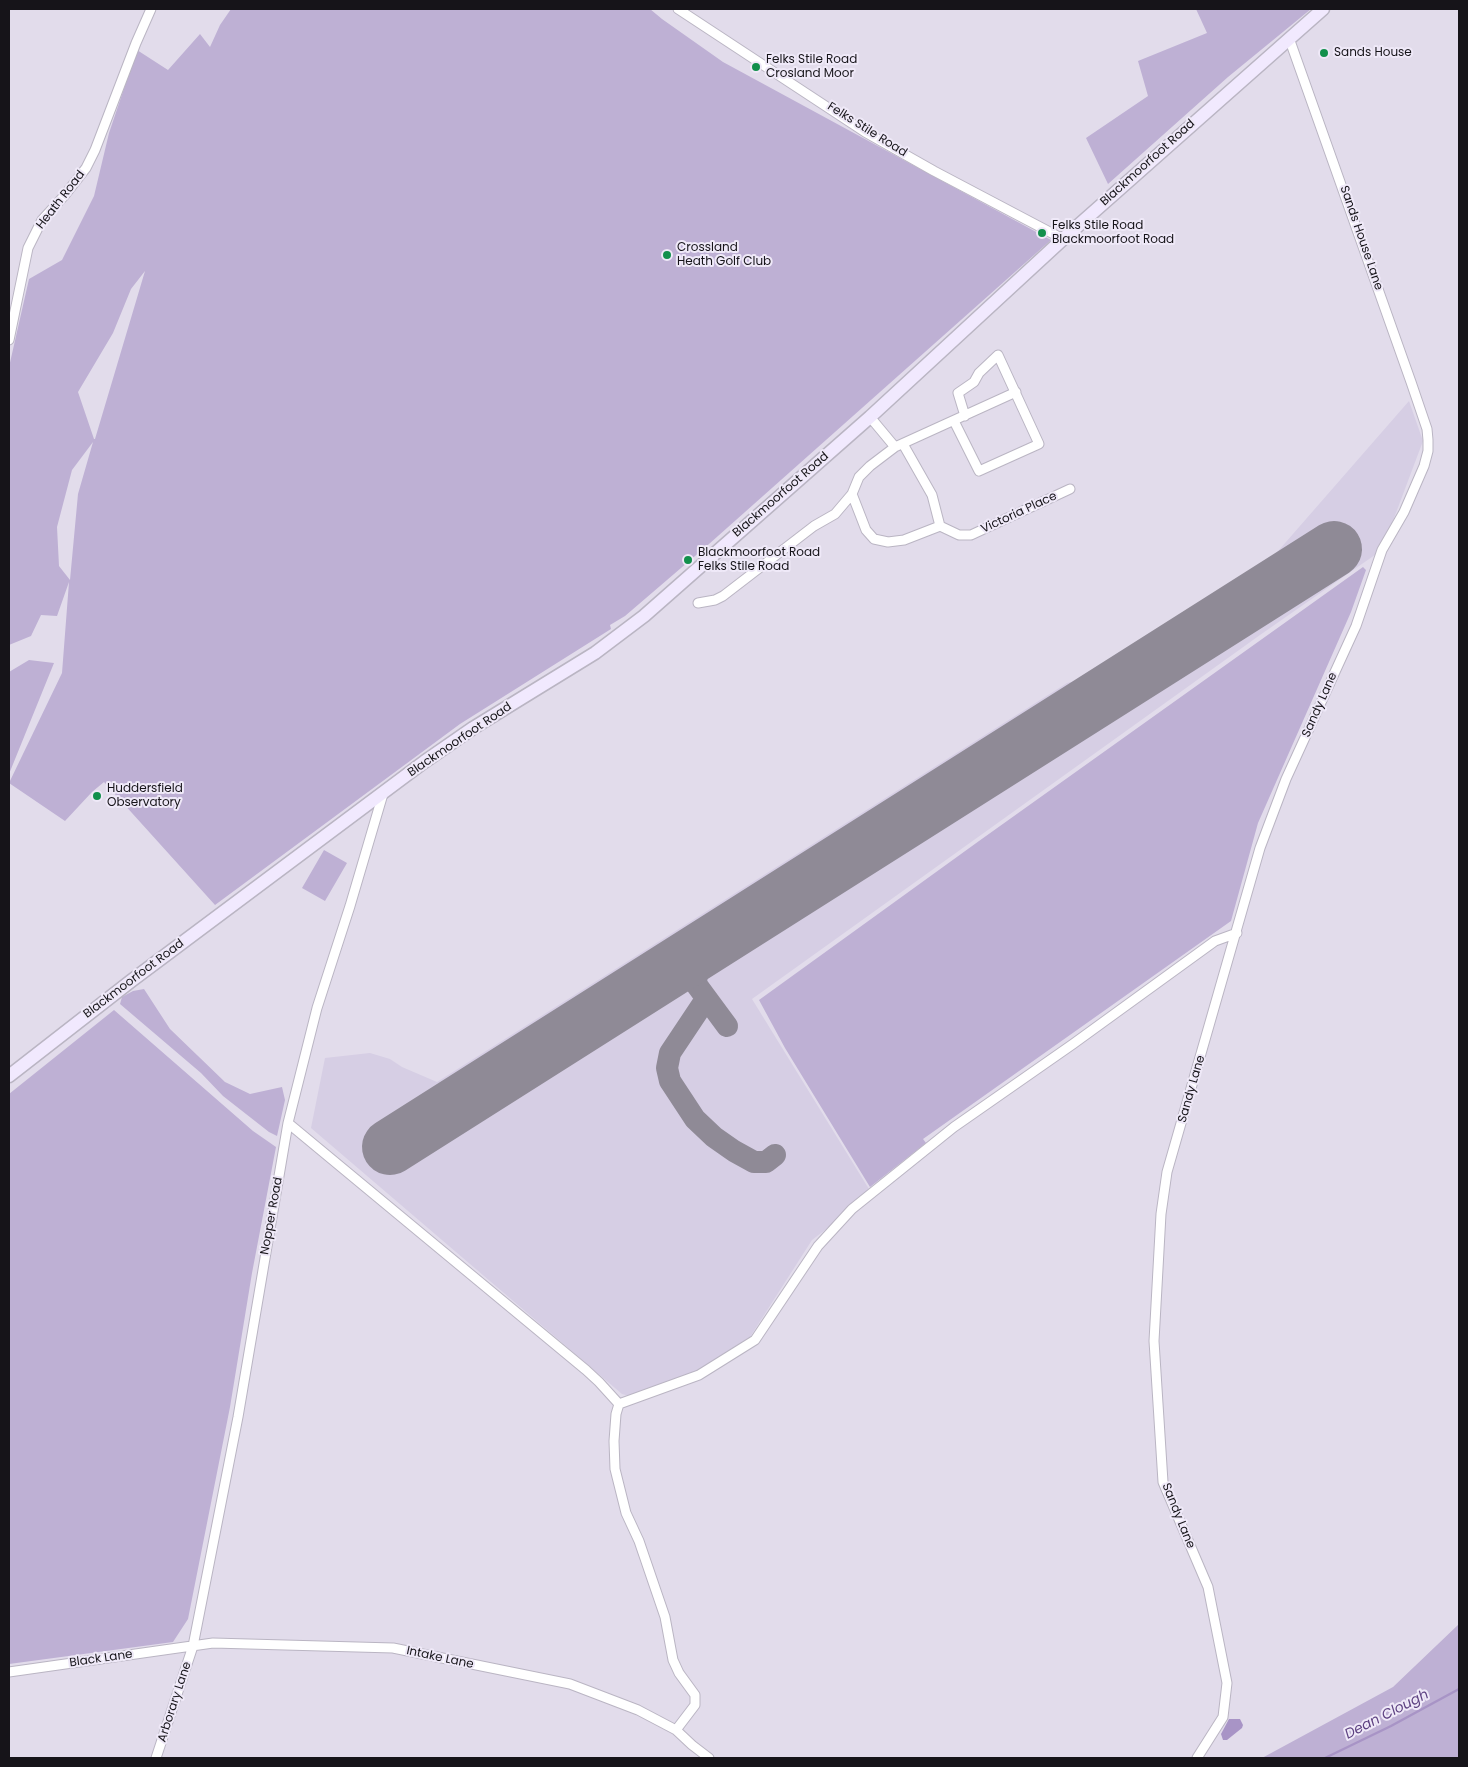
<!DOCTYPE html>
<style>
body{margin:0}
#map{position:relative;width:1468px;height:1767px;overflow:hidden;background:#e2dceb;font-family:Poppins,sans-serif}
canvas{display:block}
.frame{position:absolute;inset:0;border:10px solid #161419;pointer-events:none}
</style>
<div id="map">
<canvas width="1468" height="1767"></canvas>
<div class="frame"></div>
</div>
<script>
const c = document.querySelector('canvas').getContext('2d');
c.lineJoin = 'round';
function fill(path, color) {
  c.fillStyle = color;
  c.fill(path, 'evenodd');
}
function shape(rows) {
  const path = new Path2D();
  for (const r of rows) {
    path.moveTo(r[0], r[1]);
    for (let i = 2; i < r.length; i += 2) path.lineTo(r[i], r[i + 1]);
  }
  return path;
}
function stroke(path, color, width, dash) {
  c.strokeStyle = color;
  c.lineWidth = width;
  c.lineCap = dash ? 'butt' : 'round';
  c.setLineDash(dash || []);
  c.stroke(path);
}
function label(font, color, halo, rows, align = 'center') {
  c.font = font + ' Poppins,sans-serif';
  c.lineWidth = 4;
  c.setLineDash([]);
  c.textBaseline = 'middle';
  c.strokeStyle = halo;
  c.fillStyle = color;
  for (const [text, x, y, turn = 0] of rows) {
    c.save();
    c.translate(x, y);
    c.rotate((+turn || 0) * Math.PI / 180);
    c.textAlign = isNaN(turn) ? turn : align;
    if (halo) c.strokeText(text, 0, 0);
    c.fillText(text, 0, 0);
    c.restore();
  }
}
fill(shape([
 [1409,401,1423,441,1382,550,1260,635,752,999,872,1194,812,1240,750,1337,697,1371,633,1397,622,1394,311,1128,325,1058,370,1053,390,1059,402,1067,437,1082,1067,683,1092,677,1272,558]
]), '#d6cee4');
fill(shape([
 [231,9,650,9,662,19,723,62,1051,240,709,544,625,616,610,625,611,629,460,724,215,905,104,782,92,792,65,821,9,783,62,673,69,582,57,616,41,615,31,636,9,645,9,367,29,279,62,260,94,196,109,133,137,50,168,70,200,34,210,47,220,25],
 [145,271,95,439,94,439,78,392,113,333,131,289],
 [93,442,78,494,70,580,59,566,57,527,72,470],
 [1196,9,1311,9,1228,77,1108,184,1086,138,1148,96,1138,61,1207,33],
 [1363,567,1366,570,1351,612,1258,823,1231,921,923,1139,926,1143,870,1187,785,1048,759,1000,979,841],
 [29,660,54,663,9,774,9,672],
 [324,850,347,863,325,901,302,888],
 [144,989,170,1029,225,1082,250,1094,282,1087,285,1100,277,1136,269,1132,223,1096,201,1073,120,1004,122,997,133,991],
 [114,1010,253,1131,276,1147,252,1273,230,1407,188,1619,173,1642,9,1664,9,1094],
 [1459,1624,1459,1758,1262,1758,1393,1687]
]), '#beb0d4');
fill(shape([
 [1229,1719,1240,1719,1243,1725,1242,1728,1227,1740,1223,1740,1221,1734]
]), '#a894c6');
stroke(shape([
 [1325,1758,1391,1726,1459,1689]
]), '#a894c6', 2.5);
stroke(shape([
 [718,941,697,972,696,984,727,1026],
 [706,999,670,1053,667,1068,670,1081,695,1119,714,1137,734,1151,754,1162,766,1162,775,1155]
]), '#8f8a96', 22);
stroke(shape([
 [390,1147,1334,549]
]), '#8f8a96', 56);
const street = shape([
 [678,9,865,132,934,171,1063,239],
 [9,340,28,248,42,220,64,196,86,168,95,150,136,43,151,9],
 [870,417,895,447],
 [954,421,979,471,1039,444,998,355,979,373,974,382,958,393,965,416],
 [903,444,932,495,940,526],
 [852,494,866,530,874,539,888,542,904,540,940,526],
 [940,526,959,535,971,535,1070,489],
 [698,603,715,600,723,596,814,526,835,514,852,494,859,477,870,466,895,447,1016,392],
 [288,1123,586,1370,599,1382,619,1404],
 [619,1404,699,1375,755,1340,818,1246,852,1209,954,1127,1073,1044,1215,941,1237,933],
 [619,1404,616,1414,614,1441,615,1469,626,1513,639,1541,665,1617,673,1660,679,1673,695,1695,695,1705,676,1730],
 [9,1672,213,1643,393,1648,570,1684,638,1710,676,1730,692,1745,709,1758],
 [156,1758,193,1646,238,1417,288,1123,317,1008,350,906,383,794],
 [1197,1758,1223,1717,1227,1683,1208,1587,1163,1482,1154,1341,1161,1214,1167,1172,1260,848,1286,779,1356,626,1382,550,1404,512,1424,466,1428,451,1428,440,1427,429,1411,382,1289,38]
]);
const secondary = shape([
 [9,1076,131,981,424,762,473,728,595,653,644,616,870,417,1063,239,1323,9]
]);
stroke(street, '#bab5c3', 11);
stroke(secondary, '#bab5c3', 15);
stroke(street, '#fff', 9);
stroke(secondary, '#f1e9fe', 12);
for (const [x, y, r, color] of [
 [1324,53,5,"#12904c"],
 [756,67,5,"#12904c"],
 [1042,233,5,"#12904c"],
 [667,255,5,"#12904c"],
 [688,560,5,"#12904c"],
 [97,796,5,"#12904c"]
]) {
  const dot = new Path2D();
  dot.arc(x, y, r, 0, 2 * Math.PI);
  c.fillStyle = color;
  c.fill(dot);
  stroke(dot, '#efe9f8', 2);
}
label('12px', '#161419', '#efe9f8', [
 ["Sands House",1334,53],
 ["Felks Stile Road",766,60],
 ["Crosland Moor",766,74],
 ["Felks Stile Road",1052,226],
 ["Blackmoorfoot Road",1052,240],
 ["Crossland",677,248],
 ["Heath Golf Club",677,262],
 ["Blackmoorfoot Road",698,553],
 ["Felks Stile Road",698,567],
 ["Huddersfield",107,789],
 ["Observatory",107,803]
], 'left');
label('12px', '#161419', '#efe9f8', [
 ["Felks Stile Road",867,130,32],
 ["Blackmoorfoot Road",1148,163,-42],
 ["Heath Road",61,200,-52],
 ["Sands House Lane",1361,238,71],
 ["Blackmoorfoot Road",781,495,-41],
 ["Victoria Place",1019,513,-25],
 ["Sandy Lane",1320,705,-66],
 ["Blackmoorfoot Road",460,740,-34],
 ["Blackmoorfoot Road",134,979,-37],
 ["Sandy Lane",1192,1089,-74],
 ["Nopper Road",272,1216,-80],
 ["Sandy Lane",1178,1516,68],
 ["Intake Lane",440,1658,12],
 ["Black Lane",101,1659,-8],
 ["Arborary Lane",175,1702,-72]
]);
label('italic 14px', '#5e4282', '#efe9f8', [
 ["Dean Clough",1387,1715,-27]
]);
</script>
